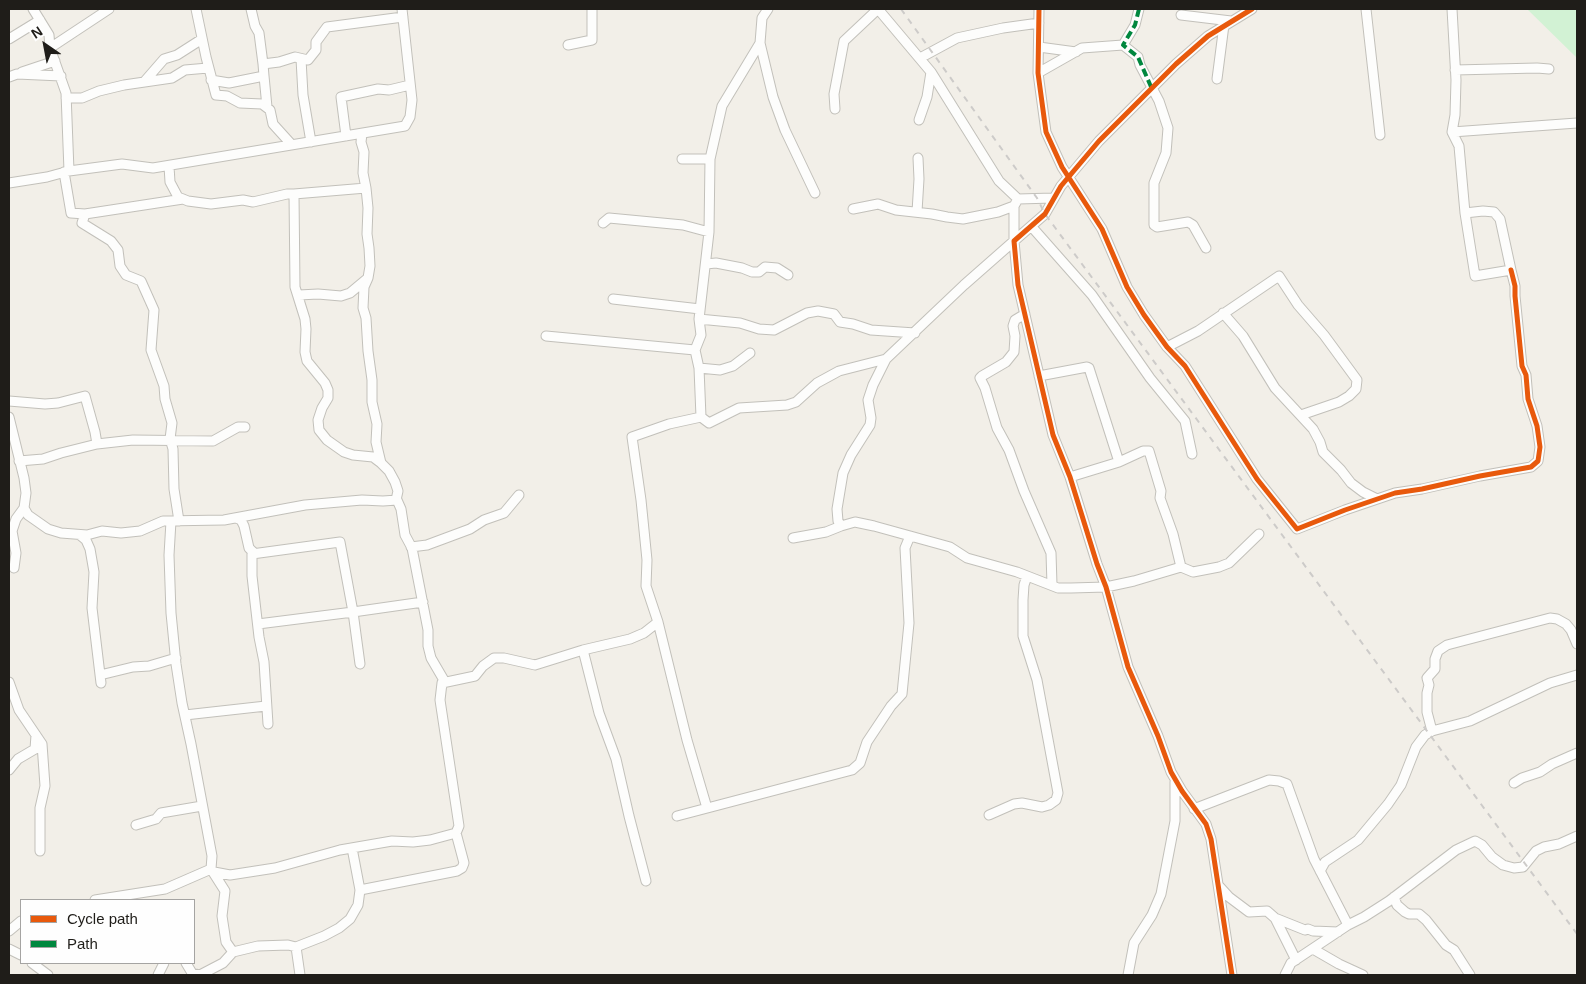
<!DOCTYPE html>
<style>
body{margin:0}
#map{position:relative;width:1586px;height:984px;overflow:hidden;background:#f2efe8;font-family:Arial,sans-serif}
canvas{display:block}
.frame{position:absolute;inset:0;border:10px solid #1f1d19;pointer-events:none}
.legend{position:absolute;left:20px;top:899px;width:175px;height:65px;box-sizing:border-box;background:#fefefe;border:1px solid #a5a4a2;margin:0;padding:6px 9px;list-style:none;font-size:15px;color:#1f1d19}
.legend li{display:flex;align-items:center;gap:10px;height:25px}
.legend b{width:25px;border:1px solid #a5a4a2}
.north{position:absolute;left:20px;top:20px;width:50px;height:50px;-webkit-text-stroke:4px #fefefe;paint-order:stroke;rotate:327deg;font-size:14px;font-weight:700;line-height:20px;text-align:center;color:#1f1d19}
.north::after{content:'';display:block;margin:auto;width:18px;height:22px;background:#1f1d19;clip-path:polygon(50% 0,100% 100%,50% 72%,0 100%)}
</style>
<div id="map">
<canvas width="1586" height="984"></canvas>
<div class="frame"></div>
<ul class="legend">
<li><b style="height:6px;background:#e8590c"></b>Cycle path</li>
<li><b style="height:6px;background:#00873e"></b>Path</li>
</ul>
<div class="north">N</div>
</div>
<script>
const c = document.querySelector('canvas').getContext('2d');
c.lineJoin = 'round';
function fill(path, color) {
  c.fillStyle = color;
  c.fill(path, 'evenodd');
}
function shape(rows) {
  const path = new Path2D();
  for (const r of rows) {
    path.moveTo(r[0], r[1]);
    for (let i = 2; i < r.length; i += 2) path.lineTo(r[i], r[i + 1]);
  }
  return path;
}
function stroke(path, color, width, dash) {
  c.strokeStyle = color;
  c.lineWidth = width;
  c.lineCap = dash ? 'butt' : 'round';
  c.setLineDash(dash || []);
  c.stroke(path);
}
fill(shape([
 [1527,9,1577,9,1577,58]
]), '#d2f2d4');
const minor = shape([
 [33,9,49,35,50,48,109,9],
 [196,9,206,57,216,95,227,96,240,103,262,104,270,110,273,124,292,145],
 [251,9,255,26,259,33,263,64],
 [878,9,931,72,999,181,1018,199],
 [1039,9,1038,73,1046,132,1062,167,1102,229,1127,287,1144,315,1167,347,1185,366,1257,479,1297,529,1345,510,1395,493,1422,489,1480,476,1531,467,1538,461,1540,447,1537,426,1528,399,1526,375,1522,366,1515,296,1515,286,1511,270],
 [1139,9,1135,25,1123,45,1138,57,1140,65,1159,101,1168,128,1166,153,1154,183,1154,225,1157,227,1188,222,1193,225,1206,248],
 [1366,9,1380,135],
 [1452,9,1456,80,1455,115,1452,132,1459,146,1465,213,1475,276,1511,270,1500,219,1494,212,1483,211,1465,213],
 [1181,15,1231,21],
 [9,39,40,20],
 [760,43,773,97,785,130,815,193],
 [568,45,592,40,592,9],
 [1039,47,1076,52],
 [50,48,66,93,69,171,122,164,153,168,405,126,410,117,412,100,402,9],
 [920,58,957,38,1003,28,1039,23],
 [301,59,303,95,311,142],
 [1455,70,1537,68,1549,69],
 [22,72,55,61],
 [1038,73,1082,48,1123,45],
 [264,76,263,64,279,62,295,57,308,60,316,50,316,42,327,27,403,17],
 [9,77,17,74,61,76],
 [1217,79,1224,25],
 [211,80,229,83,264,76,267,107],
 [144,82,164,59,177,55,202,39],
 [66,98,82,98,99,91,124,85,172,78,185,70,208,68],
 [835,109,834,94,844,41,878,9],
 [919,120,927,97,931,72],
 [1452,132,1577,123],
 [362,134,361,142,364,152,363,173,366,188,294,194,295,287,305,319,306,329,305,352,307,361,325,383,328,390,328,398,322,408,318,420,319,430,327,440,344,452,353,455,373,457,381,463,389,471,395,482,398,491,396,500],
 [346,136,341,97,378,89,389,90,410,85],
 [682,159,710,159],
 [169,166,170,182,178,197,188,201,211,204,243,200,253,202,287,194,294,194],
 [64,172,71,213,85,214,183,199],
 [9,183,47,177,69,171],
 [853,209,878,204,896,210,932,214,947,217,963,219,998,212,1014,206],
 [917,212,919,179,918,158],
 [85,214,82,223,111,241,118,250,120,266,126,275,141,281,154,310,151,350,164,386,165,399,172,423,170,439,173,449,174,489,179,521],
 [603,223,609,218,683,225,709,232],
 [1031,226,1092,295,1150,378,1185,421,1192,454],
 [706,264,716,263,742,268,752,272,759,272,765,267,777,268,788,275],
 [368,278,364,287,363,308,366,318,368,351,372,380,372,402,377,424,376,442,381,463],
 [299,295,318,294,341,296,350,293,368,278,370,266,369,248,367,234,368,208,366,188],
 [613,299,700,309],
 [1223,313,1243,336,1275,388,1313,429,1320,442,1323,452,1341,470,1351,483,1363,492,1377,499],
 [1025,314,1015,320,1013,326,1015,336,1014,352,1006,362,982,376,980,378,985,388,997,428,1009,450,1024,491,1051,553,1052,585],
 [699,319,740,323,759,329,774,330,807,313,818,311,834,314,840,322,853,324,871,330,915,333],
 [546,336,695,350],
 [1167,347,1198,331,1279,276,1298,305,1324,335,1357,380,1356,389,1349,396,1339,402,1301,415],
 [886,359,873,385,868,400,871,418,870,425,851,455,843,473,837,509,838,521,841,526,855,522,874,526,950,547,967,558,1017,572,1058,588,1071,588,1106,587,1134,581,1181,567,1193,572,1219,567,1229,563,1259,534],
 [699,368,720,370,733,366,750,353],
 [1039,376,1087,367,1089,368,1119,462],
 [9,401,45,404,58,403,85,396,95,432,97,444,61,453,43,459,19,461],
 [9,417,24,478,26,493,24,508,16,519,12,531,16,553,14,568],
 [701,417,709,423,739,408,787,405,796,402,817,383,839,371,886,359,964,285,1014,241,1014,206,1018,199,1053,198],
 [97,444,133,440,213,441,238,427,245,427],
 [1070,477,1119,462,1143,451,1149,451,1161,491,1160,498,1173,534,1181,567],
 [24,508,28,515,48,529,61,533,87,535,102,531,121,533,140,531,163,521,224,520,305,505,362,500,383,501,397,500,401,509,405,535,412,548,428,630,428,646,431,658,445,682],
 [236,518,241,520,244,526,249,548,254,553],
 [171,521,169,555,171,613,176,664,182,703,191,744,212,856,211,869,225,891,222,916,226,942,233,952,258,946,288,945,296,947,324,936,339,928,350,919,358,905,360,890,352,848],
 [80,535,86,540,90,549,94,572,92,608,101,683],
 [793,538,826,532,841,526],
 [411,547,427,545,470,529,484,520,504,513,519,495],
 [258,624,353,612,340,542,252,554,252,576,259,637,264,662,268,724],
 [583,650,599,713,616,759,629,816,646,881],
 [360,664,353,612,423,602],
 [100,675,133,667,149,666,176,658],
 [9,682,19,710,42,744,45,786,40,808,40,851],
 [185,715,266,706],
 [1432,731,1470,721,1550,683,1577,675],
 [9,770,18,759,35,749,36,735],
 [1514,783,1522,778,1540,772,1552,764,1577,753],
 [707,808,687,740,658,622,646,586,647,560,641,500,632,437,669,424,701,417,699,368,695,350,701,335,699,319,709,232,710,159,722,106,760,43,762,18,768,9],
 [1194,809,1269,780,1279,781,1287,784,1314,859,1348,925,1291,963,1285,975],
 [989,815,1014,804,1022,803,1042,807,1049,805,1056,800,1058,793,1037,680,1023,636,1023,600,1024,585,1027,576],
 [677,816,852,770,860,763,867,742,891,706,902,694,909,623,905,548,910,536],
 [136,825,156,819,161,813,202,806],
 [1320,871,1325,862,1358,840,1388,804,1401,785,1416,747,1425,735,1432,731,1427,712,1427,693,1429,685,1427,678,1435,669,1435,659,1438,651,1447,645,1550,618,1557,619,1566,624,1571,630,1577,644],
 [214,872,230,875,275,868,340,850,392,841,413,842,430,840,456,833,459,826,440,700,442,683,475,676,483,666,494,658,504,658,535,665,583,650,630,639,644,633,658,622],
 [1219,886,1229,897,1249,912,1267,911,1275,918,1296,960],
 [360,890,457,871,462,868,464,863,456,833],
 [1394,897,1397,905,1405,912,1409,914,1419,914,1426,920,1446,945,1454,950,1470,975],
 [95,900,165,889,211,869],
 [1275,918,1305,930,1308,929,1313,931,1338,932],
 [1348,925,1364,917,1389,901,1456,850,1475,841,1482,845,1492,857,1503,865,1514,868,1523,867,1536,851,1544,847,1559,844,1577,836],
 [9,931,21,921],
 [296,947,300,975],
 [9,949,21,955],
 [1313,949,1339,964,1363,975],
 [32,963,48,975],
 [186,963,192,973,200,975],
 [158,975,164,963],
 [200,975,223,963,233,952],
 [1128,975,1134,943,1152,915,1161,894,1175,821,1175,782],
 [1232,975,1211,839,1206,824,1182,791,1171,772,1158,736,1128,667,1106,587,1097,564,1070,477,1053,435,1018,285,1014,241,1045,214,1061,186,1099,141,1176,64,1208,36,1252,9]
]);
stroke(minor, '#c2c0ba', 11);
stroke(minor, '#fdfdfc', 9);
stroke(shape([
 [901,9,1037,198,1045,214,1577,934]
]), '#cdcbc9', 2, [6, 6]);
stroke(shape([
 [1139,9,1135,25,1123,45,1138,57,1152,89]
]), '#00873e', 4, [8, 4]);
stroke(shape([
 [1039,9,1038,73,1046,132,1062,167,1102,229,1127,287,1144,315,1167,347,1185,366,1257,479,1297,529,1345,510,1395,493,1422,489,1480,476,1531,467,1538,461,1540,447,1537,426,1528,399,1526,375,1522,366,1515,296,1515,286,1511,270],
 [1232,975,1211,839,1206,824,1182,791,1171,772,1158,736,1128,667,1106,587,1097,564,1070,477,1053,435,1018,285,1014,241,1045,214,1061,186,1099,141,1176,64,1208,36,1252,9]
]), '#e8590c', 5);
</script>
